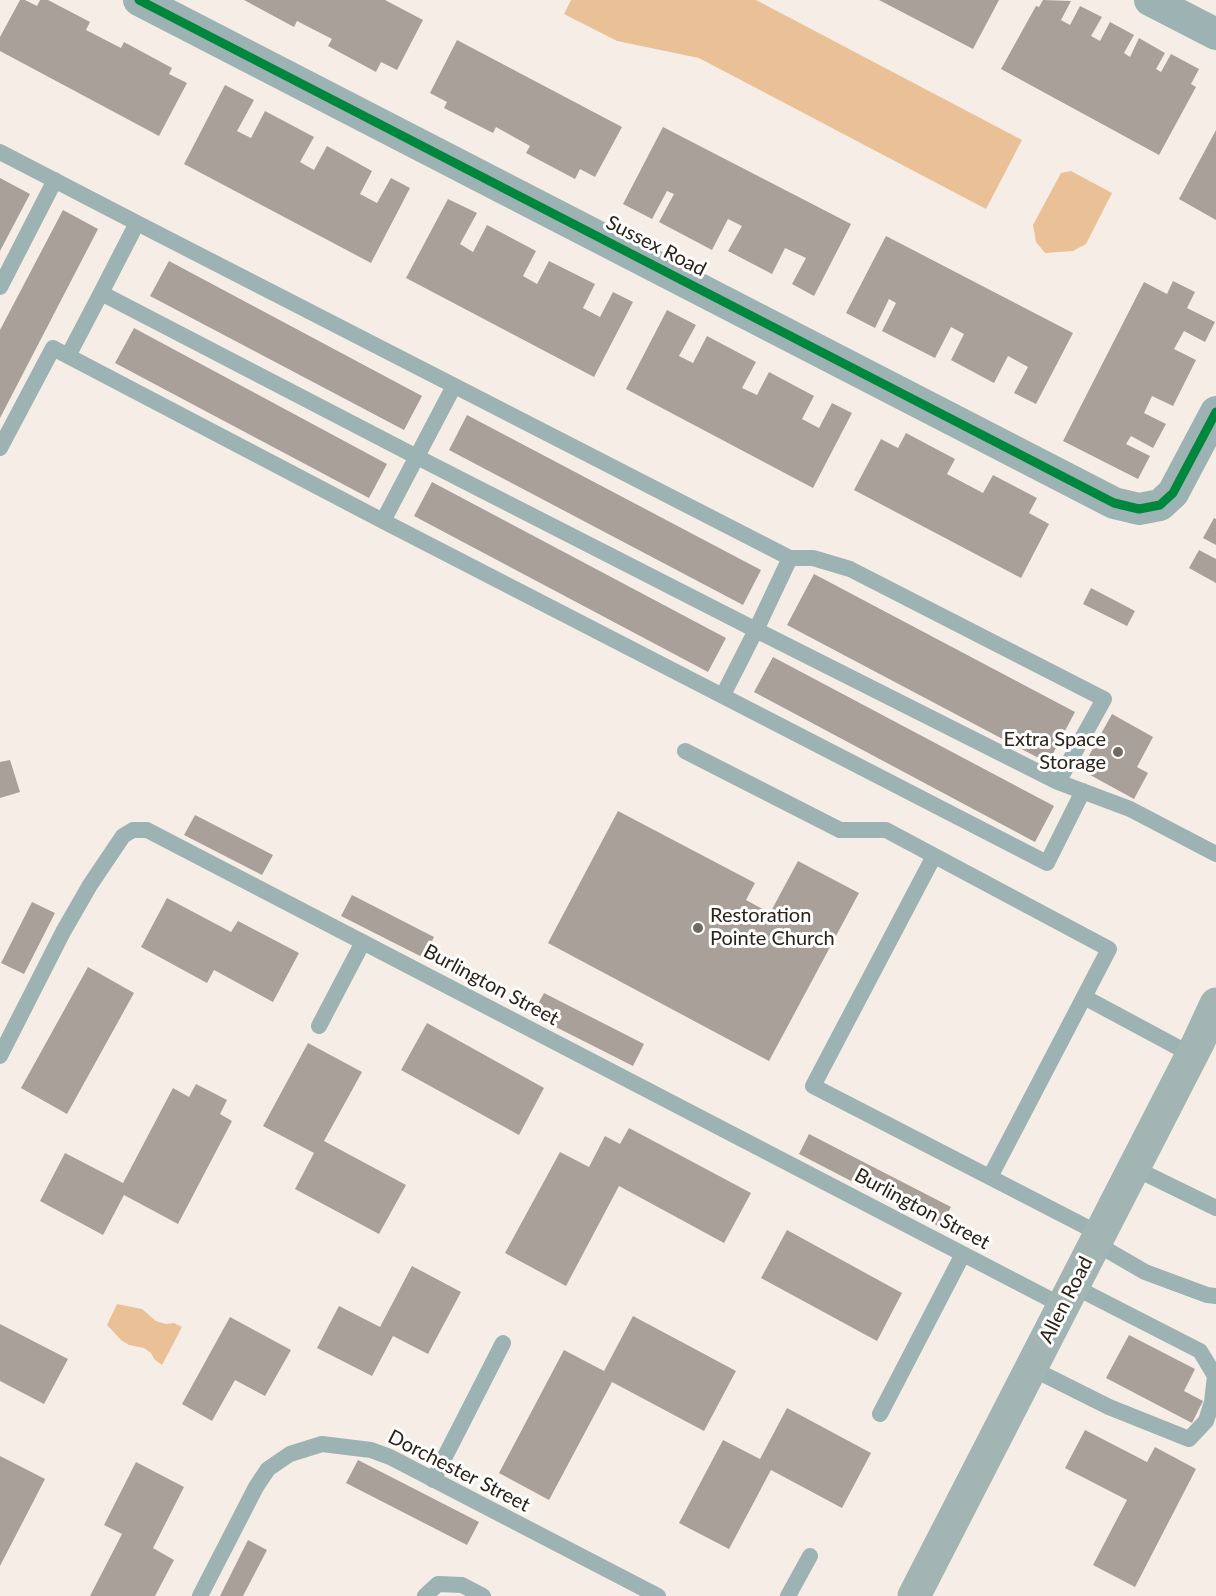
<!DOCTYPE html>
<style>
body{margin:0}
canvas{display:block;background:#f6eee6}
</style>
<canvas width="1216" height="1596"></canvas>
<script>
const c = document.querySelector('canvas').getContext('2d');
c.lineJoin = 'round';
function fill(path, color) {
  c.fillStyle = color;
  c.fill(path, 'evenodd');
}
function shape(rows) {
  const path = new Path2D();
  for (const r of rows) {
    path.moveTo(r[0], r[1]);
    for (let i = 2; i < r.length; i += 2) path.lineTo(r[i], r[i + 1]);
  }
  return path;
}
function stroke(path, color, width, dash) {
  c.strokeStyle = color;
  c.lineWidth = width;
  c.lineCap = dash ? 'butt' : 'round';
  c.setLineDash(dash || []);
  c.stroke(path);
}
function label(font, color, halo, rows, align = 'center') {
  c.font = font + ' Lato,sans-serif';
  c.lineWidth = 6;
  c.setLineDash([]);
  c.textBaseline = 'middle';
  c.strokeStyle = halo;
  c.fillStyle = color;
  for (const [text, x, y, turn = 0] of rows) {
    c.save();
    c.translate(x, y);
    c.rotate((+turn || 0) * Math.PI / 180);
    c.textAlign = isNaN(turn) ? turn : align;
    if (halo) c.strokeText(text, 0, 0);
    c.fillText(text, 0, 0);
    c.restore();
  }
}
fill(shape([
 [571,0,756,0,1022,140,986,209,699,58,617,41,564,14],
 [1071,171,1112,193,1086,244,1073,251,1045,253,1036,242,1033,225,1061,173],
 [117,1304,142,1309,156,1321,166,1324,174,1323,182,1327,162,1365,154,1359,151,1353,144,1348,129,1345,121,1340,107,1325]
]), '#eac096');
fill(shape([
 [20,0,25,0,37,6,40,0,48,0,90,22,86,30,121,48,124,42,172,68,169,74,187,83,159,136,0,51,0,37],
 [244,0,385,0,423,20,397,70,381,62,376,72,328,46,332,39,297,21,294,27],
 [879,0,999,0,973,49],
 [1043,0,1071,1,1061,20,1070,25,1080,6,1102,17,1091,36,1100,41,1110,22,1134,35,1124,53,1130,57,1139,38,1165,53,1156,69,1161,72,1171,54,1199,69,1191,84,1196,87,1159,155,1001,69,1036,6,1039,7],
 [457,40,622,127,595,177,580,169,575,179,526,153,530,146,496,127,493,133,444,108,447,102,430,93],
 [225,85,254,100,237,131,251,138,265,111,314,137,300,162,314,170,327,146,372,171,360,194,377,203,391,178,410,188,371,263,184,164],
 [663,127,851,224,814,296,792,284,806,258,785,248,772,274,728,251,742,226,728,219,712,250,659,222,674,194,667,191,652,219,623,204],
 [1216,130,1216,220,1179,199],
 [0,178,30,194,0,251],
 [448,199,477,213,460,244,473,252,487,225,536,251,523,276,537,284,549,261,595,284,583,308,600,317,613,292,633,302,594,377,406,278],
 [63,210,98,229,0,418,0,330],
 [886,236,1073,333,1036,404,1014,393,1028,367,1008,356,994,383,951,360,964,334,951,327,935,358,882,331,896,303,889,299,875,328,846,313],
 [169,261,422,396,404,430,150,296],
 [1173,281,1195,292,1187,308,1215,322,1205,342,1184,331,1174,349,1196,360,1173,406,1152,396,1144,413,1166,424,1153,448,1131,436,1126,444,1150,456,1138,479,1063,441,1144,282,1167,294],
 [667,310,696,325,679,356,693,363,707,336,756,362,742,388,757,395,769,372,814,396,802,419,819,428,832,403,852,413,813,488,626,389],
 [134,328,387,464,369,498,115,363],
 [467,415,761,570,743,605,449,450],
 [906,433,955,459,947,474,983,493,993,475,1037,498,1029,513,1049,524,1021,578,854,490,881,439,898,448],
 [432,482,726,638,708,672,414,516],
 [1214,518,1216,519,1216,545,1203,538],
 [1199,550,1216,559,1216,583,1189,568],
 [814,574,1075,712,1048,763,787,625],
 [1091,588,1135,611,1127,626,1083,604],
 [773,657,1054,806,1035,842,754,692],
 [1112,714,1153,737,1137,767,1148,773,1134,799,1081,770],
 [10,760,20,792,0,798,0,762],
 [618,811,755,883,746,900,770,913,798,861,859,893,769,1061,548,943],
 [195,815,273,855,262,875,184,835],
 [352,895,434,937,424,958,341,916],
 [167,898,231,932,238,921,299,953,273,1002,214,970,207,983,141,947],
 [32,902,55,913,24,974,1,963],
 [88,967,134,993,67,1114,21,1088],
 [544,993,644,1044,633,1066,532,1015],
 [427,1023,544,1088,519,1135,401,1070],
 [308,1043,362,1072,324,1141,406,1185,379,1234,295,1189,314,1153,263,1126],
 [196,1084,227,1100,220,1114,232,1121,178,1224,124,1195,103,1235,40,1201,65,1153,123,1183,173,1088,189,1097],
 [629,1128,751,1193,724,1243,619,1186,566,1286,505,1253,560,1152,589,1167,605,1136,620,1144],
 [809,1134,951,1207,940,1227,799,1154],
 [787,1230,902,1293,877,1341,761,1278],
 [412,1266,461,1292,428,1354,393,1336,372,1376,317,1348,339,1306,380,1327],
 [633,1316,736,1371,704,1431,612,1382,549,1500,499,1473,564,1350,604,1371],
 [230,1317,291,1350,265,1396,235,1380,212,1421,182,1404],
 [0,1324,68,1359,44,1404,0,1381],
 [1129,1335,1195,1369,1184,1391,1203,1401,1192,1423,1106,1378],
 [787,1408,871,1453,842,1508,771,1470,729,1549,679,1523,723,1440,760,1459],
 [1085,1430,1147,1462,1155,1447,1196,1469,1135,1587,1093,1565,1127,1500,1065,1468],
 [0,1456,45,1479,0,1566],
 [358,1460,479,1522,467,1545,346,1483],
 [136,1462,184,1487,153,1548,174,1560,155,1596,90,1596,122,1534,104,1525],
 [248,1540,267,1550,243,1596,220,1596]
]), '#a8a099');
stroke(shape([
 [0,152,137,223],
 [0,287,55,180],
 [101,293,68,356,383,521,1047,863,1083,791],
 [0,448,53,348,68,356],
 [383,521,454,386],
 [723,695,756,630,790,558],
 [685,751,840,830,886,830,1109,949,1084,997,1192,1055],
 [1058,782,1104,699,850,569,813,558,790,558,137,223,101,293,417,457,756,630,1058,782,1130,809,1216,854],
 [934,856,813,1086,1100,1234],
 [319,1026,363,942],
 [0,1056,63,932,90,885,123,836,133,830,147,830,1063,1306],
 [1134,1168,1216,1208],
 [990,1177,1084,997],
 [1095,1243,1145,1272,1207,1295,1216,1296],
 [1031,1368,1109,1407,1189,1439,1206,1421,1212,1402,1215,1376,1200,1351,1073,1286],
 [880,1414,963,1254],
 [433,1480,503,1343],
 [200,1596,256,1487,268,1469,290,1454,322,1444,371,1450,390,1457,658,1596],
 [425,1596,438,1584,462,1585,483,1596],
 [788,1596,810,1556]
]), '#9db2b2', 16);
stroke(shape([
 [139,0,1114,503,1139,509,1160,505,1173,493,1216,412],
 [1150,0,1216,34]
]), '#9db2b2', 32);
stroke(shape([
 [914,1596,1198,1043,1216,1004]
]), '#a2b5b3', 33);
stroke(shape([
 [139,0,1114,503,1139,509,1160,505,1173,493,1216,412]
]), '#00873e', 9);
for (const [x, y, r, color] of [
 [1118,752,6,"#726961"],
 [698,928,6,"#726961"]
]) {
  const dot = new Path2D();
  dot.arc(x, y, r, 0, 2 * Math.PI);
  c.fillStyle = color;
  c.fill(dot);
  stroke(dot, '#fefefe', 2);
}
label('20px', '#2b2219', '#fefefe', [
 ["Sussex Road",656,246,27],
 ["Burlington Street",491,985,28],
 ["Burlington Street",922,1209,28],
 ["Allen Road",1066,1300,-63],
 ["Dorchester Street",459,1471,27]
]);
label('20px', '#2b2219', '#fefefe', [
 ["Extra Space",1106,740],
 ["Storage",1106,763],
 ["Restoration",710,916,"left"],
 ["Pointe Church",710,939,"left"]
], 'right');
</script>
